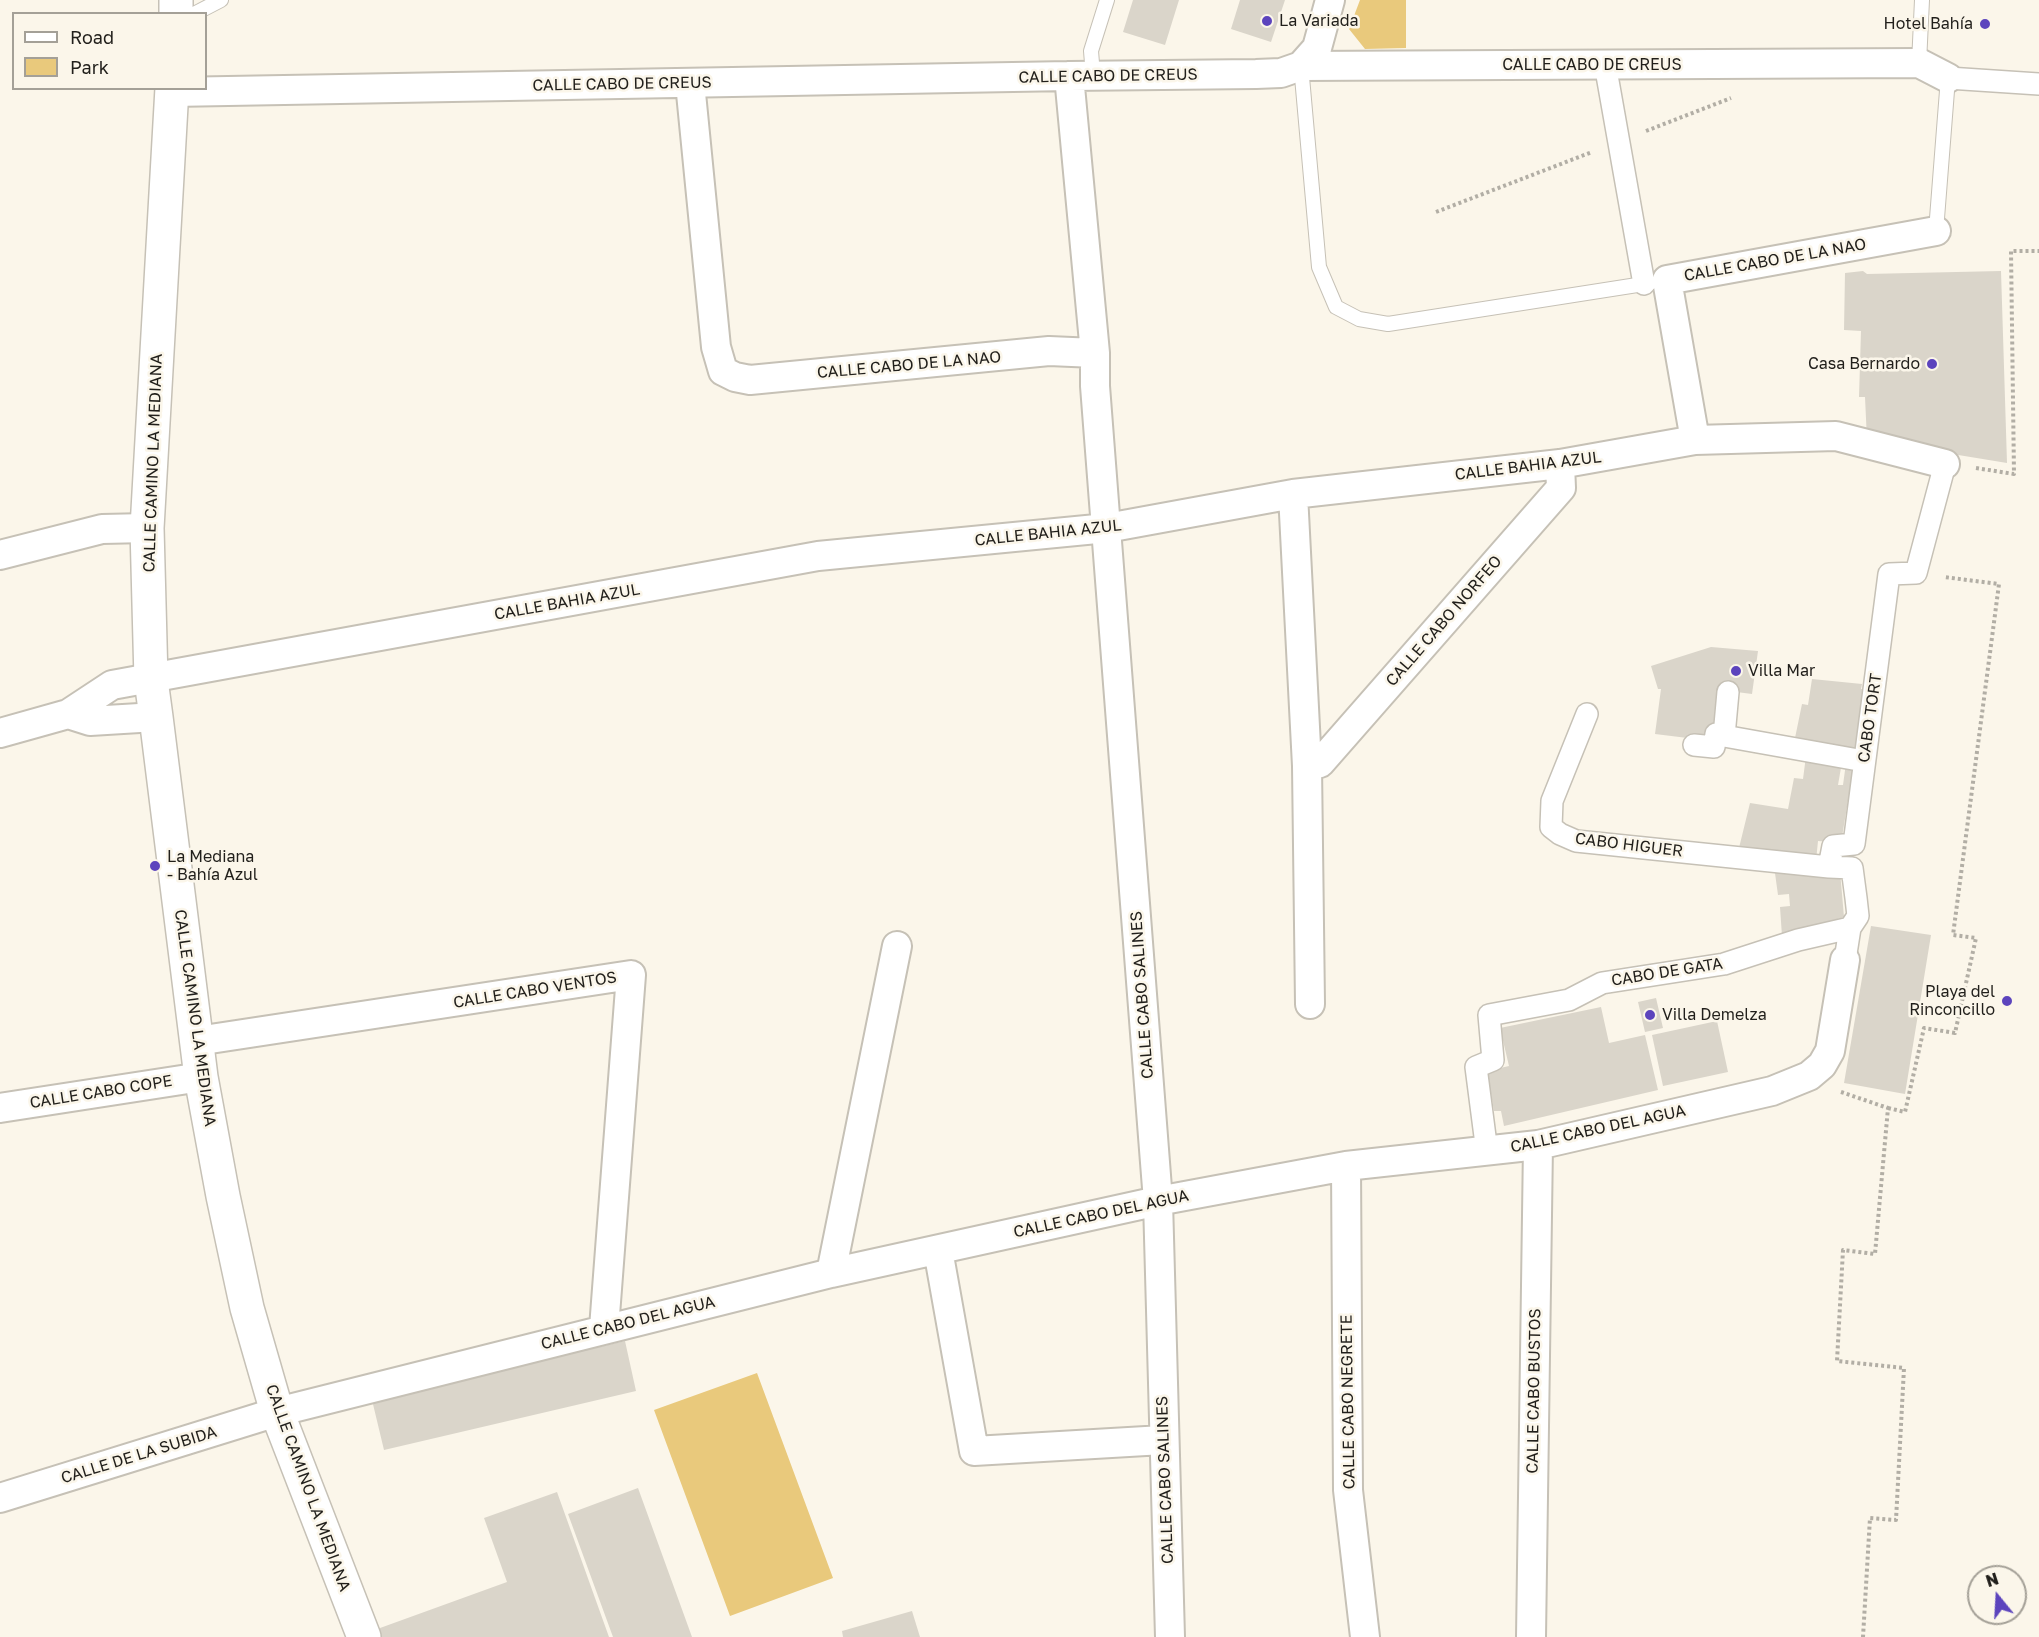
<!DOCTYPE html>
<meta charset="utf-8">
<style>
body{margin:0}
#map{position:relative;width:2039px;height:1637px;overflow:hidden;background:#fbf6ea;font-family:"Golos Text",sans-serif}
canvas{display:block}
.legend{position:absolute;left:12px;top:12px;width:195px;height:78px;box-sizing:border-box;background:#fbf6ea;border:2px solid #a4a097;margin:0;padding:8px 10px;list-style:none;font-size:18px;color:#211f1b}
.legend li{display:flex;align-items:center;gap:12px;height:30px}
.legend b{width:30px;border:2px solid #a4a097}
.north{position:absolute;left:1967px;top:1565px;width:60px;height:60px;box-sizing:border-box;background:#fbf6ea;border:2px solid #a4a097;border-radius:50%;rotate:342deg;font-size:16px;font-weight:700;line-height:24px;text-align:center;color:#211f1b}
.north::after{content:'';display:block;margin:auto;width:21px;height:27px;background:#5c44bd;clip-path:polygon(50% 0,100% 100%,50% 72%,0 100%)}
</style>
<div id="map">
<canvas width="2039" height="1637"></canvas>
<ul class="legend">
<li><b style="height:8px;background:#fff"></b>Road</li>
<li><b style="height:16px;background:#e9c97c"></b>Park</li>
</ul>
<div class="north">N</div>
</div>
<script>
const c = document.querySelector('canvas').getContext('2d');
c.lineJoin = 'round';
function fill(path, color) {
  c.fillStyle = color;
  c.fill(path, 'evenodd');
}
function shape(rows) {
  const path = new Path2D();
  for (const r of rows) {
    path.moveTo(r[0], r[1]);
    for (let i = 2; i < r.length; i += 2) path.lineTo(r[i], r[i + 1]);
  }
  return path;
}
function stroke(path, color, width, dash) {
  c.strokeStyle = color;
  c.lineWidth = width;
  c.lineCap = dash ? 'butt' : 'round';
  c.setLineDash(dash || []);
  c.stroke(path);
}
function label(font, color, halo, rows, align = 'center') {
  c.font = font + ' "Golos Text",sans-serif';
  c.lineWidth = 5;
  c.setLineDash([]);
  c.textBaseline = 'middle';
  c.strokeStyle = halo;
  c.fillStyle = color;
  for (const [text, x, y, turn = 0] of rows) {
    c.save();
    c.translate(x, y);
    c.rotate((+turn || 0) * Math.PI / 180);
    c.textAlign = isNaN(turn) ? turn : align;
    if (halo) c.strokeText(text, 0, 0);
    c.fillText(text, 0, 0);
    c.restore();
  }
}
fill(shape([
 [1360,0,1406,0,1406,48,1365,49,1349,29],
 [757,1373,833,1578,730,1616,654,1410]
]), '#e9c97c');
fill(shape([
 [1133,0,1179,0,1165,45,1123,32],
 [1240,0,1285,0,1271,42,1231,29],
 [1863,271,1867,274,2001,271,2007,463,1867,440,1865,397,1859,397,1861,331,1844,330,1845,273],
 [1711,647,1758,651,1752,694,1721,690,1712,741,1655,734,1661,689,1658,689,1651,666],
 [1812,679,1862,684,1861,689,1869,690,1861,751,1795,738,1802,704,1808,705],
 [1806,756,1842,762,1838,785,1843,785,1846,763,1854,764,1841,843,1818,841,1816,861,1738,852,1750,803,1788,809,1794,778,1803,779],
 [1774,866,1840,871,1844,917,1782,936,1780,907,1790,906,1789,894,1778,895],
 [1871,926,1931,935,1905,1094,1844,1083],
 [1656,998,1663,1028,1645,1032,1638,1002],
 [1601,1007,1609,1043,1645,1035,1658,1090,1504,1126,1501,1111,1494,1111,1487,1071,1509,1066,1500,1028],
 [1717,1021,1728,1072,1663,1086,1652,1035],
 [625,1341,636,1391,384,1450,372,1400],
 [638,1488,692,1637,613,1637,568,1514],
 [557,1492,609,1637,371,1637,369,1632,507,1582,484,1518],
 [912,1611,920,1637,843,1637,842,1631]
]), '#dad5ca');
const service = shape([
 [194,14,221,0],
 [1919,63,1922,0],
 [1301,66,1319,267,1336,307,1359,319,1388,324,1650,283],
 [1093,75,1091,51,1107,0],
 [1936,231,1948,78]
]);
const pedestrian = shape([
 [1605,64,1644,284],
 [1948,78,2039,84],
 [1728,692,1724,736,1864,761],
 [1587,714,1552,801,1551,827,1560,834,1576,841,1829,867],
 [1694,745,1714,747,1716,734,1724,736],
 [1845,960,1850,928,1858,916,1856,898,1852,868,1829,867,1833,846,1854,844,1889,574,1916,573,1945,464],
 [1487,1152,1476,1067,1493,1060,1489,1015,1569,1000,1602,983,1724,964,1798,940,1850,928]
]);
const minor = shape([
 [1301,66,1317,48,1330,0],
 [1069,76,1095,353,1095,386,1158,1201,1170,1637],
 [690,83,716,347,723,371,735,377,750,380,1049,351,1095,353],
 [172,92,1069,76,1256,74,1281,73,1301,66,1919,63,1948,78],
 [1695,440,1667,280,1936,231],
 [1293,494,1307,766,1310,1004],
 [0,555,102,529,147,528],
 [68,714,90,721,156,717],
 [0,733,68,714,112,685,818,556,1107,528,1293,494,1560,464,1695,440,1836,436,1945,464],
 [1307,766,1320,763,1561,488,1560,464],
 [197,1041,631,975,604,1328],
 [0,1108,201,1077],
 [1346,1166,1348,1490,1365,1637],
 [938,1250,974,1451,1163,1440],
 [831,1273,897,946],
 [0,1498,277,1412,831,1273,1158,1201,1346,1166,1538,1145,1772,1091,1809,1076,1822,1065,1830,1051,1845,960],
 [1531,1637,1538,1145]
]);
const tertiary = shape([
 [176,14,176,0],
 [172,88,147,528,151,680,156,717,201,1077,223,1196,247,1308,277,1412,364,1637]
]);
stroke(service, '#c6c1b6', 16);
stroke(pedestrian, '#c6c1b6', 24);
stroke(minor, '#c6c1b6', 32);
stroke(tertiary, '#c6c1b6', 36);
stroke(shape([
 [1646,131,1731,98],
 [1436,212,1592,152],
 [1976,468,2014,474,2011,251,2039,251],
 [1841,1092,1888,1108,1875,1254,1843,1250,1837,1361,1904,1368,1896,1520,1870,1518,1863,1637],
 [1888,1108,1905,1112,1924,1028,1955,1033,1976,938,1953,935,1999,584,1944,577]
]), '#b2aea5', 4, [3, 3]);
stroke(service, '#fff', 14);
stroke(pedestrian, '#fff', 21);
stroke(minor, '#fff', 28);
stroke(tertiary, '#fff', 33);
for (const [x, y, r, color] of [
 [1267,21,6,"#5c44bd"],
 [1985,24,6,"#5c44bd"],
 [1932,364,6,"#5c44bd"],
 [1736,671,6,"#5c44bd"],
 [155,866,6,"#5c44bd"],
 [2007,1001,6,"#5c44bd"],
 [1650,1015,6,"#5c44bd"]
]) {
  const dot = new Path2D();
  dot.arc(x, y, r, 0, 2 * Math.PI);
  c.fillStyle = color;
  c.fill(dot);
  stroke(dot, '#fbf6ea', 2);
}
label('16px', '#211f1b', '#fbf6ea', [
 ["La Variada",1279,21],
 ["Hotel Bahía",1973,24,"right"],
 ["Casa Bernardo",1920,364,"right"],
 ["Villa Mar",1748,671],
 ["La Mediana",167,857],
 ["- Bahía Azul",167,875],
 ["Playa del",1995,992,"right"],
 ["Rinconcillo",1995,1010,"right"],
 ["Villa Demelza",1662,1015]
], 'left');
label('16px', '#211f1b', '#fbf6ea', [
 ["CALLE CABO DE CREUS",1592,65],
 ["CALLE CABO DE CREUS",1108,76,-1],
 ["CALLE CABO DE CREUS",622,84,-1],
 ["CALLE CABO DE LA NAO",1775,260,-10],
 ["CALLE CABO DE LA NAO",909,365,-5],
 ["CALLE CAMINO LA MEDIANA",153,463,-88],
 ["CALLE BAHIA AZUL",1528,466,-7],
 ["CALLE BAHIA AZUL",1048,533,-6],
 ["CALLE BAHIA AZUL",567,602,-10],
 ["CALLE CABO NORFEO",1444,621,-49],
 ["CABO TORT",1870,718,-82],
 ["CABO HIGUER",1629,845,7],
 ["CABO DE GATA",1667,972,-9],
 ["CALLE CABO VENTOS",535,990,-9],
 ["CALLE CABO SALINES",1142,995,-94],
 ["CALLE CAMINO LA MEDIANA",195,1018,82],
 ["CALLE CABO COPE",101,1092,-9],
 ["CALLE CABO DEL AGUA",1598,1129,-12],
 ["CALLE CABO DEL AGUA",1101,1214,-12],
 ["CALLE CABO DEL AGUA",628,1323,-14],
 ["CALLE CABO BUSTOS",1534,1391,-89],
 ["CALLE CABO NEGRETE",1348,1402,-91],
 ["CALLE DE LA SUBIDA",139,1455,-17],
 ["CALLE CABO SALINES",1165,1480,-92],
 ["CALLE CAMINO LA MEDIANA",308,1488,70]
]);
</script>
